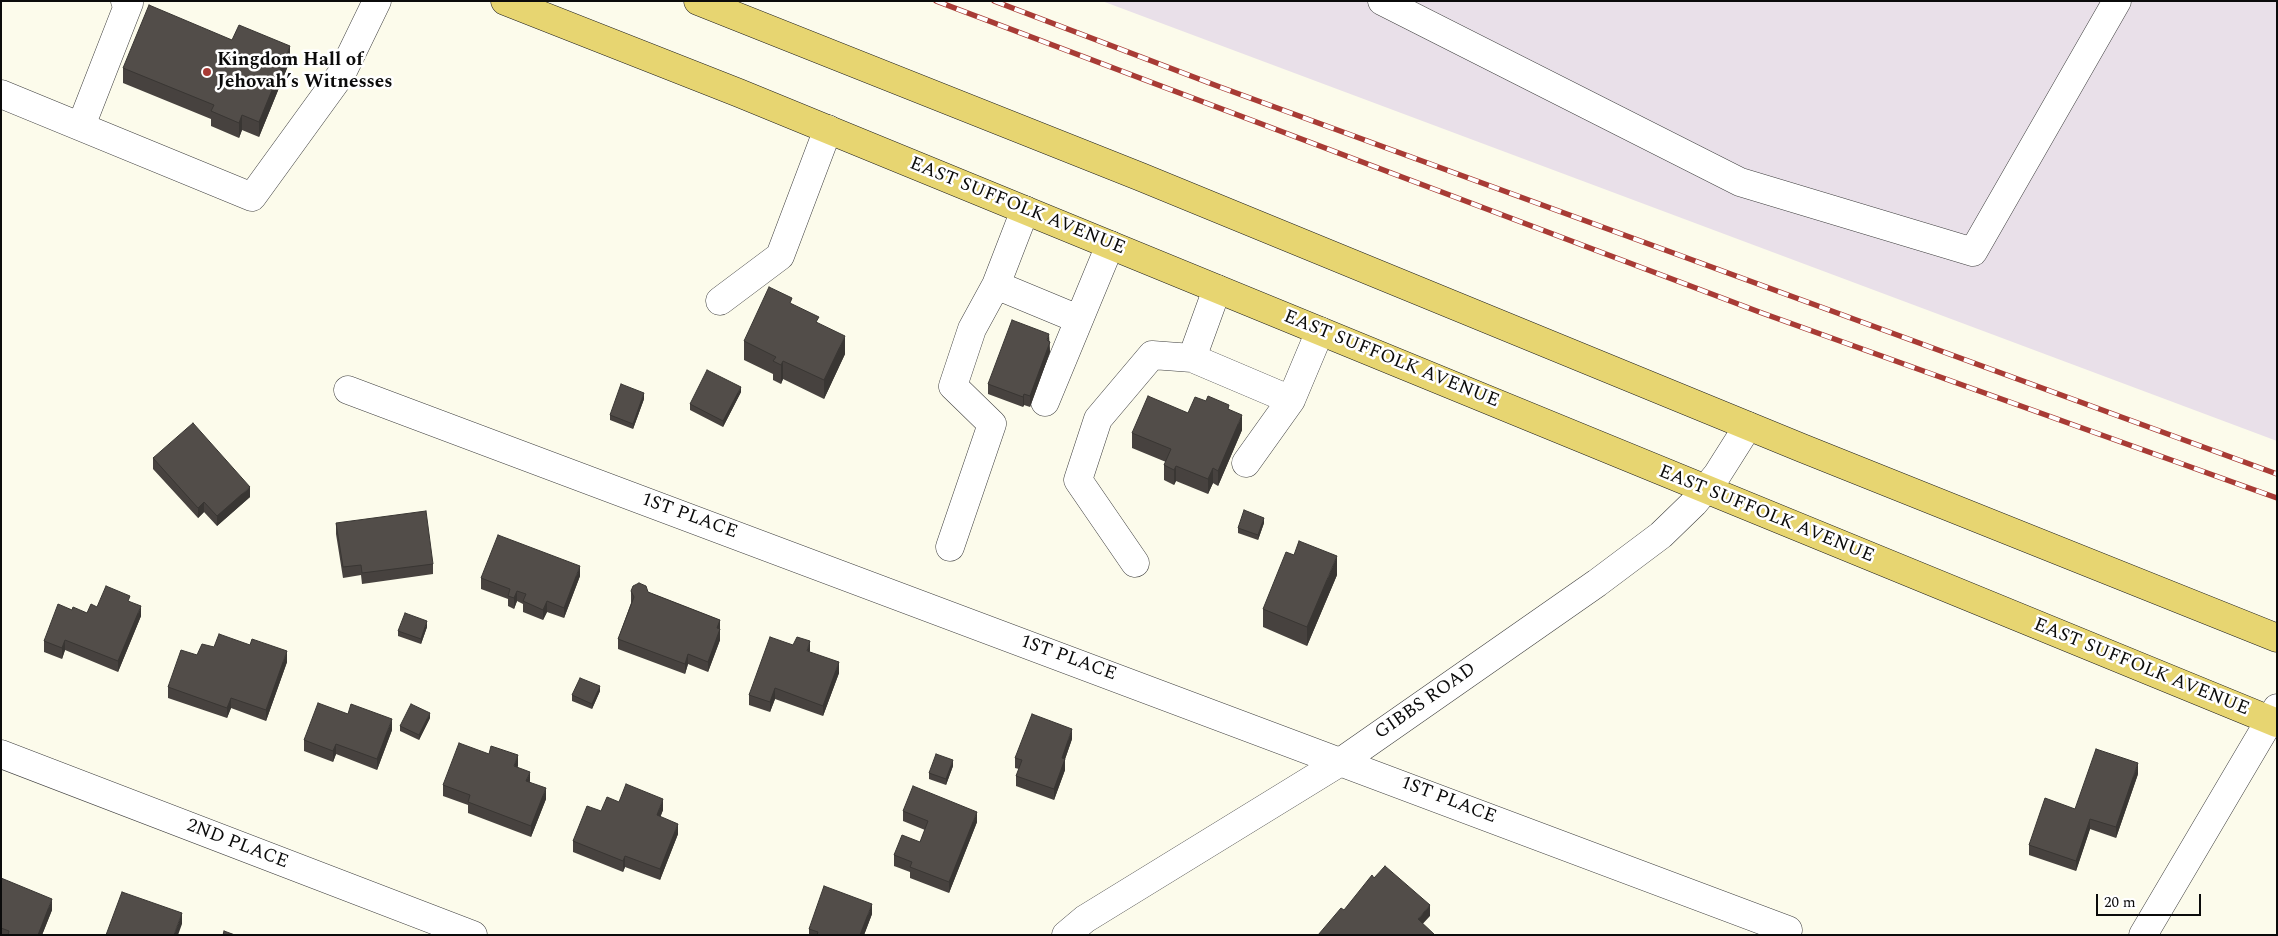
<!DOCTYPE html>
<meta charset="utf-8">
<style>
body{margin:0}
#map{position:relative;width:2278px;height:936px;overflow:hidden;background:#fcfbeb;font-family:Spectral,serif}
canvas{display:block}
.frame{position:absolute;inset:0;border:2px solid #0b0b0b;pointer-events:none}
.scale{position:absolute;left:2096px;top:894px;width:105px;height:22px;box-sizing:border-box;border:2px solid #0b0b0b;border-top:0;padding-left:6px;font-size:15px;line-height:18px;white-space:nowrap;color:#0b0b0b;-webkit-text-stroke:4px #fff;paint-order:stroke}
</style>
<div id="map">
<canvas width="2278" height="936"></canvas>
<div class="frame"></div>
<div class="scale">20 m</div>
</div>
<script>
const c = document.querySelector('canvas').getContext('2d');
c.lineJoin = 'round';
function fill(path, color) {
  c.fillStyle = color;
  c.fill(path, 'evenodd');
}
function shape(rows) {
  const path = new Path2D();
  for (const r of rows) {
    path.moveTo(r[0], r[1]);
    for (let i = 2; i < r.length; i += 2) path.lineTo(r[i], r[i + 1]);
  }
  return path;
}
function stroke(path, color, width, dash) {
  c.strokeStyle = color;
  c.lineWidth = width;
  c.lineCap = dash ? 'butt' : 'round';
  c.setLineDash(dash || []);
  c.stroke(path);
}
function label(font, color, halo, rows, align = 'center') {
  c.font = font + ' Spectral,serif';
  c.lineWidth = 5;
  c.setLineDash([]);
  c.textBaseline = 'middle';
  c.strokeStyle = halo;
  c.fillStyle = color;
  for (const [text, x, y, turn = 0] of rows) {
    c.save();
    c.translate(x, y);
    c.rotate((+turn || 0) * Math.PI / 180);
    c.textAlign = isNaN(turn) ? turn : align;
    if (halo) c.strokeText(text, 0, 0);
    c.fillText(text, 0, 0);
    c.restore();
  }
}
fill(shape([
 [1102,1,2277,1,2277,441]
]), '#e9e0e9');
const minor = shape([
 [1382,1,1740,182,1973,252,2117,1],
 [1,94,252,197,342,73,377,1],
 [81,126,129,3,125,1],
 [996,285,1078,319],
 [1217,289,1192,358,1291,400,1320,331],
 [720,301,780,256,828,129],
 [348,390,1788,930],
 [1045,402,1110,245],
 [1246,463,1291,400],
 [950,547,992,424,953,386,972,329,996,285,1025,210],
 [1135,563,1078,480,1098,419,1152,355,1192,358],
 [1,754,473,935],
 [1066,935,1085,919,1342,761,1597,583,1661,535,1694,503,1717,475,1748,426],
 [2143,935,2277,708]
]);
const major = shape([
 [505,1,739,93,2277,723],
 [698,1,1141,177,1802,448,2277,638]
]);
stroke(minor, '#3e3e3e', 29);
stroke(major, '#1c1c1c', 29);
stroke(minor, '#fff', 28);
stroke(major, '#e7d571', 28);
const rail = shape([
 [936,1,1762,313,2277,498],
 [994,1,1220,87,2277,474]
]);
stroke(rail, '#a83b35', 5.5);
stroke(rail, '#fff', 4, [11]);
fill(shape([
 [232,40,290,61,259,137,242,130,239,138,211,126,211,119,123,83,123,68],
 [792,304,819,324,845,354,824,399,783,379,781,384,773,380,773,374,744,360,744,341],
 [1049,341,1050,352,1030,407,1024,405,1023,407,988,394,988,384],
 [741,392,723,427,690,410,690,404],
 [644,399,633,429,610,420,610,415],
 [1206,401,1229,409,1242,430,1218,486,1213,483,1208,494,1176,481,1174,485,1164,480,1164,465,1166,462,1132,448,1132,433,1188,413],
 [153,458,250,497,217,526,204,512,198,518,153,469],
 [336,523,433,564,433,574,362,584,361,575,343,578,336,534],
 [1264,523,1258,540,1238,533,1238,528],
 [1337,575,1307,646,1263,627,1263,609],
 [580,576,564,618,547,612,543,620,523,612,523,604,517,601,514,609,508,606,508,599,481,589,481,578],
 [631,591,648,592,720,620,720,640,708,672,688,664,685,674,618,649,618,639,631,603],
 [130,602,141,616,118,672,65,650,62,659,44,652,44,641,72,610,87,613,97,607],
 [427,627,421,644,398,636,398,631],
 [810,652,839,673,823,716,775,699,770,712,749,705,749,695],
 [197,655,287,662,266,721,231,708,227,718,168,698,168,687],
 [600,691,592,709,572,701,572,695],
 [430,718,419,740,400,731,400,726],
 [392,730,377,770,336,754,333,762,304,751,304,740],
 [1072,739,1065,759,1065,770,1054,800,1016,786,1016,776,1019,769,1015,768,1015,758],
 [518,766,517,767,530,782,546,799,531,837,468,813,468,805,443,796,443,785],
 [953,766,946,785,929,779,929,773],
 [2138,774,2116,838,2090,829,2076,871,2029,855,2029,845,2075,809],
 [619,802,663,810,660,817,678,834,660,880,625,867,623,872,573,852,573,841,601,811],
 [903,811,977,822,949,893,910,878,910,872,894,866,894,855,920,842,925,830,903,821],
 [1,878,52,910,42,935,1,935],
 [872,914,864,935,809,935,809,929]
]), '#47423f');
fill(shape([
 [290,46,290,61,259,137,259,122],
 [242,115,242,130,239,138,239,123],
 [1049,334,1050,352,1030,407,1030,396],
 [845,336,845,354,824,399,824,380],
 [783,361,783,379,781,384,781,365],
 [741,387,741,392,723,427,723,421],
 [644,393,644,399,633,429,633,424],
 [1024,394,1024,405,1023,407,1023,397],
 [1242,415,1242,430,1218,486,1218,471],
 [1176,466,1176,481,1174,485,1174,470],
 [1213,468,1213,483,1208,494,1208,479],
 [250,487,250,497,217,526,217,516],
 [204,502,204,512,198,518,198,508],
 [1264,518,1264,523,1258,540,1258,535],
 [1337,556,1337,575,1307,646,1307,627],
 [580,566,580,576,564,618,564,608],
 [517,591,517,601,514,609,514,598],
 [547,601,547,612,543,620,543,610],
 [141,606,141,616,118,672,118,661],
 [720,620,720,640,708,672,708,662,717,628],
 [427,621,427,627,421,644,421,639],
 [65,640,65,650,62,659,62,648],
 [810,641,810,652,807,651],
 [287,651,287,662,266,721,266,710],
 [688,654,688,664,685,674,685,664],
 [839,662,839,673,823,716,823,706],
 [600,686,600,691,592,709,592,704],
 [775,688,775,699,770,712,770,702],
 [231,698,231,708,227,718,227,708],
 [430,713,430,718,419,740,419,735],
 [392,719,392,730,377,770,377,759],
 [1072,729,1072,739,1063,765,1065,759,1065,770,1054,800,1054,789,1062,758],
 [336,744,336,754,333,762,333,751],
 [518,755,518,766,514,777,514,766],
 [953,760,953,766,946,785,946,779],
 [2138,763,2138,774,2116,838,2116,827],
 [530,772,530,782,526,781],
 [546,788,546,799,531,837,531,826],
 [663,799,663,810,657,826,657,815],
 [977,812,977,822,949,893,949,882],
 [2090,819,2090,829,2076,871,2076,861],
 [678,824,678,834,660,880,660,869],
 [625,856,625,867,623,872,623,861],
 [52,899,52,910,42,935,38,935],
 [872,904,872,914,864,935,860,935],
 [1430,905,1430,916,1418,929,1418,919],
 [182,913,182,924,178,935,174,935]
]), '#393633');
const building = shape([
 [149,5,232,40,239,25,290,46,259,122,242,115,239,123,211,111,214,105,123,68,149,5],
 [769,287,792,298,790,303,819,317,816,322,845,336,824,380,783,361,781,365,773,361,776,357,744,341,769,287],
 [1012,320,1049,334,1047,340,1050,342,1030,396,1024,394,1023,397,988,384,1012,320],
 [707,370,741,387,723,421,690,404,707,370],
 [621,384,644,393,633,424,610,415,621,384],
 [1148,396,1188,413,1195,397,1206,401,1208,396,1229,405,1228,409,1242,415,1218,471,1213,468,1208,479,1176,466,1174,470,1164,465,1171,449,1132,433,1148,396],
 [193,423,250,487,217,516,204,502,198,508,153,458,193,423],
 [1244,510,1264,518,1258,535,1238,528,1244,510],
 [426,511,433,564,362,573,361,565,343,567,336,523,426,511],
 [498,535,580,566,564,608,547,601,543,610,523,601,526,594,517,591,514,598,508,596,510,589,481,578,498,535],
 [1299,541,1337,556,1307,627,1263,609,1286,552,1294,555,1299,541],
 [639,583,646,586,648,592,720,620,717,628,720,629,708,662,688,654,685,664,618,639,634,597,631,591,633,586,639,583],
 [106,586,130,596,128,601,141,606,118,661,65,640,62,648,44,641,58,604,72,610,73,607,87,613,91,604,97,607,106,586],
 [405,613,427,621,421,639,398,631,405,613],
 [219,634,250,645,252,639,287,651,266,710,231,698,227,708,168,687,181,650,197,655,202,644,214,647,219,634],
 [770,637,793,645,797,637,810,641,807,651,839,662,823,706,775,688,770,702,749,695,770,637],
 [580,678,600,686,592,704,572,695,580,678],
 [318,703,348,714,351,704,392,719,377,759,336,744,333,751,304,740,318,703],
 [411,704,430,713,419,735,400,726,411,704],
 [1032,714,1072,729,1062,758,1065,759,1054,789,1016,776,1022,760,1015,758,1032,714],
 [459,743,489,754,491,746,518,755,514,766,530,772,526,781,546,788,531,826,468,802,470,795,443,785,459,743],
 [2096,749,2138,763,2116,827,2090,819,2076,861,2029,845,2045,798,2075,809,2096,749],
 [936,754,953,760,946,779,929,773,936,754],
 [626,784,663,799,657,815,678,824,660,869,625,856,623,861,573,841,587,806,601,811,607,797,619,802,626,784],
 [913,786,977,812,949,882,910,867,912,862,894,855,902,835,920,842,928,821,903,811,913,786],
 [1385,866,1430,905,1418,919,1435,935,1318,935,1341,908,1344,910,1372,875,1374,878,1385,866],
 [1,878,52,899,38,935,8,935,9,931,1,928,1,878],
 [824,886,872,904,860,935,817,935,818,932,809,929,824,886],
 [122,892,182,913,174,935,106,935,122,892],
 [224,931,235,935,223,935,224,931]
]);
fill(building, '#524d49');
stroke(building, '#393633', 1);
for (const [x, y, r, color] of [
 [207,72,5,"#a83b35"]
]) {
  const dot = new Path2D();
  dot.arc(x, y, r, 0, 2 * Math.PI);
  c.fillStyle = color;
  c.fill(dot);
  stroke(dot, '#fff', 2);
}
label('bold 19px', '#0b0b0b', '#fff', [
 ["Kingdom Hall of",217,61],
 ["Jehovah’s Witnesses",217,83]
], 'left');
label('19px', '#0b0b0b', '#fff', [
 ["EAST SUFFOLK AVENUE",1017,207,22],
 ["EAST SUFFOLK AVENUE",1391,360,22],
 ["EAST SUFFOLK AVENUE",1766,515,22],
 ["1ST PLACE",689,517,20],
 ["1ST PLACE",1068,659,20],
 ["EAST SUFFOLK AVENUE",2141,668,22],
 ["GIBBS ROAD",1426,702,-35],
 ["1ST PLACE",1448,801,21],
 ["2ND PLACE",237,845,21]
]);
</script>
